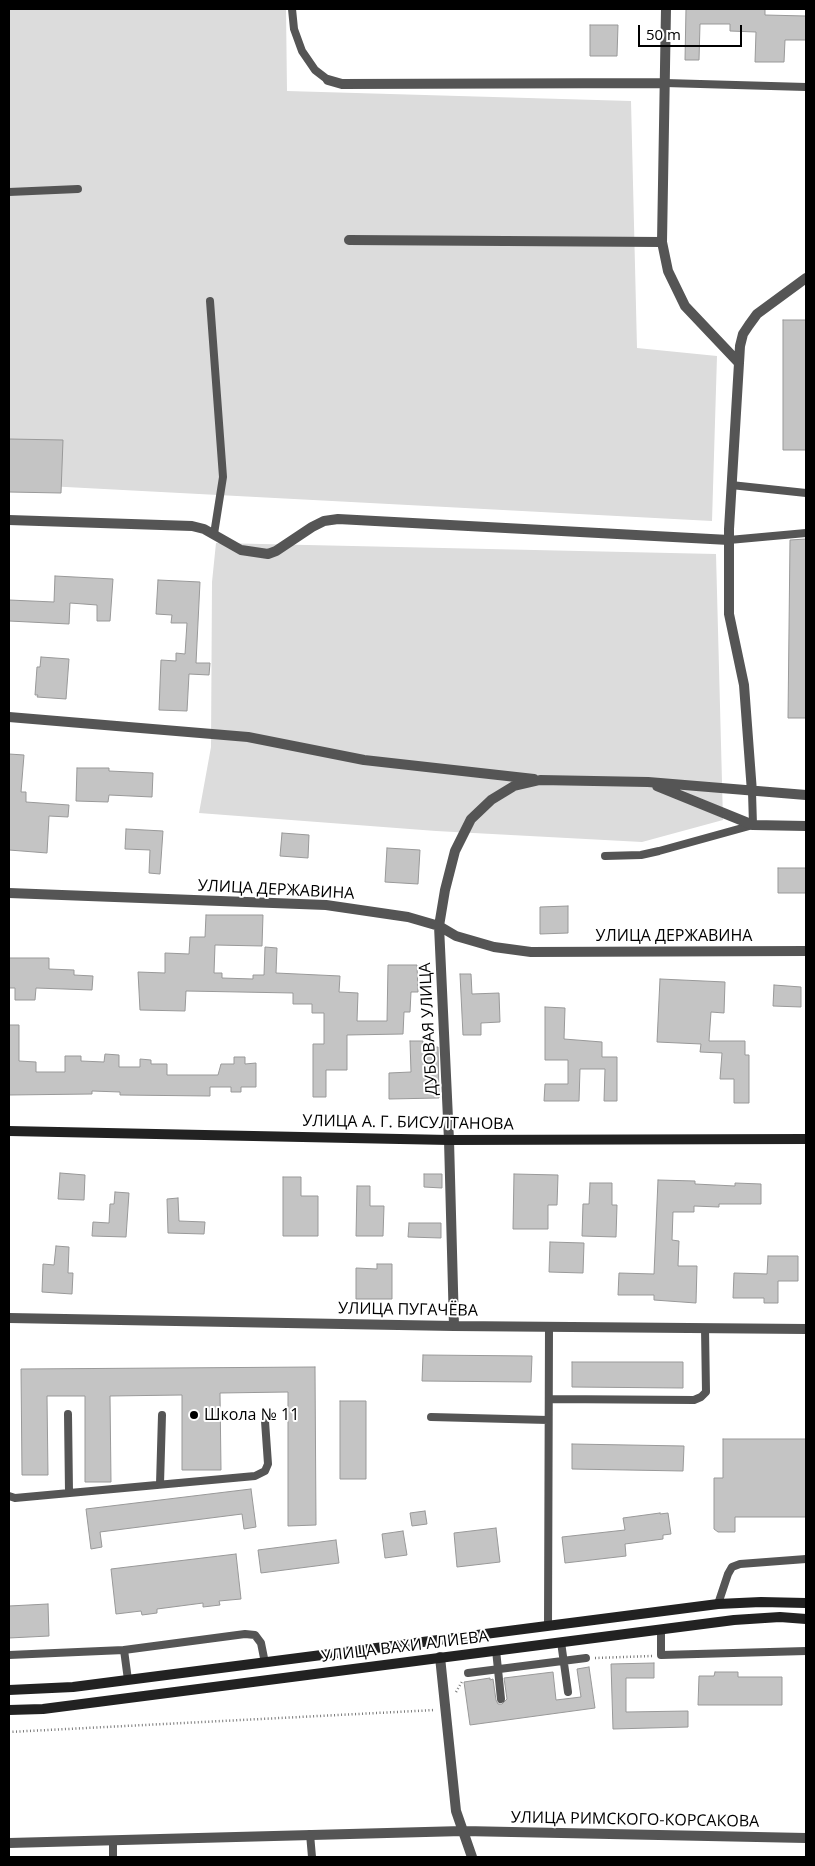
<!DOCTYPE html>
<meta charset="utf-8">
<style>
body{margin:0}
#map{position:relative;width:815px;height:1866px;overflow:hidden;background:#fff;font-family:"Open Sans",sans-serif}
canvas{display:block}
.frame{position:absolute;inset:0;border:10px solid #000;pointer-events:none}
.scale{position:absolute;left:638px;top:25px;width:104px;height:22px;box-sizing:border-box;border:2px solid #000;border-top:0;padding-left:6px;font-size:15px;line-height:18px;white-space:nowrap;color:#000;-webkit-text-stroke:4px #fff;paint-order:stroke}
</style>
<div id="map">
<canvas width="815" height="1866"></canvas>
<div class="frame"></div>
<div class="scale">50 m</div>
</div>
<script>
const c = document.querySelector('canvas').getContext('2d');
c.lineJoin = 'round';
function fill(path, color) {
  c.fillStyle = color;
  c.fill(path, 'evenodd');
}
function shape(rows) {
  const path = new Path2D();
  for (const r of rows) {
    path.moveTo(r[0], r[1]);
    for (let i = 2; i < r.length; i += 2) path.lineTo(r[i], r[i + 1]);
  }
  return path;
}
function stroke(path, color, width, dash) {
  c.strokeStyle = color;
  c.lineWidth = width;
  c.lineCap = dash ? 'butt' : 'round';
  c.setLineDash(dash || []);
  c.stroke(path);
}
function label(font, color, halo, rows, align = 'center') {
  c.font = font + ' "Open Sans",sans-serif';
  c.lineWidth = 4;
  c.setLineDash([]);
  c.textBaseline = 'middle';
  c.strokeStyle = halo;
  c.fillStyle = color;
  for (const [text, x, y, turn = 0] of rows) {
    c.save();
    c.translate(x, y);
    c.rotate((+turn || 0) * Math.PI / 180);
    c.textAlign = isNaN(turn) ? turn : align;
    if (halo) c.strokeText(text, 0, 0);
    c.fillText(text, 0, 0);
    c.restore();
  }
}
fill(shape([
 [9,9,286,9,287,91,631,101,637,348,717,356,712,521,9,484],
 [216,543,716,554,723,820,642,842,436,831,199,813,211,747,212,582]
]), '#dcdcdc');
const building = shape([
 [686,9,765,9,765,15,806,16,806,40,785,40,784,62,755,62,756,32,730,31,730,24,700,24,699,60,685,60,686,9],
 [590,25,618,25,617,56,590,56,590,25],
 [783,320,806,320,806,450,783,450,783,320],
 [9,439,63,440,61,493,9,492,9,439],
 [806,539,806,718,788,718,790,540,806,539],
 [55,576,113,579,110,621,97,621,97,605,70,603,69,624,9,621,9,600,54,602,55,576],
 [158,580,200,582,196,663,210,663,209,675,189,674,187,711,159,710,161,660,176,661,176,653,185,654,187,623,171,623,172,615,156,614,158,580],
 [41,657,69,659,66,699,37,697,38,695,35,695,37,667,40,667,41,657],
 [9,754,24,755,21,792,26,792,26,802,69,805,68,817,49,816,47,853,9,850,9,754],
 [77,768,109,768,109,771,153,773,152,797,109,795,108,802,76,801,77,768],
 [126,829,163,831,160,874,149,873,150,850,125,849,126,829],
 [282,833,309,835,308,858,280,856,282,833],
 [387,848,420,850,418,884,385,882,387,848],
 [778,868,806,868,806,893,778,893,778,868],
 [568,906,568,933,540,934,540,907,568,906],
 [206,915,263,915,262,946,215,945,214,973,222,973,222,978,253,979,253,975,264,975,265,947,277,948,276,973,340,976,339,992,358,993,357,1021,387,1021,388,965,417,965,418,992,411,992,410,1012,404,1012,403,1034,347,1035,347,1070,326,1070,326,1097,313,1097,313,1044,324,1044,324,1013,312,1013,312,1004,293,1004,293,993,186,991,185,1011,140,1010,138,972,165,973,165,953,189,954,190,937,205,937,206,915],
 [9,958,49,958,49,969,74,970,74,975,93,976,92,990,36,988,35,1000,15,1000,15,988,9,988,9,958],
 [460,974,471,974,472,994,499,993,500,1022,481,1023,481,1035,463,1035,460,974],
 [660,979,725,982,724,1013,711,1012,709,1041,745,1041,745,1055,749,1055,749,1103,734,1103,734,1079,720,1079,722,1053,700,1052,701,1044,657,1042,660,979],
 [774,985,801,987,801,1007,773,1006,774,985],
 [545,1007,565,1008,564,1039,602,1042,602,1057,617,1057,617,1101,604,1101,605,1069,580,1069,579,1101,544,1101,545,1084,568,1084,568,1060,545,1060,545,1007],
 [9,1025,19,1025,19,1061,36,1062,36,1072,65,1072,65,1056,81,1056,81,1061,104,1062,105,1054,119,1055,119,1067,140,1067,140,1059,151,1060,151,1064,167,1064,167,1075,218,1075,221,1064,234,1064,234,1057,245,1057,245,1064,256,1063,256,1087,241,1087,241,1092,231,1092,231,1087,210,1087,210,1096,120,1095,120,1092,92,1091,92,1094,9,1095,9,1025],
 [410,1041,423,1041,422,1048,438,1047,439,1098,389,1099,389,1073,411,1072,410,1041],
 [60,1173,85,1175,84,1200,58,1199,60,1173],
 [424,1174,442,1174,442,1188,424,1187,424,1174],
 [514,1174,558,1175,557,1205,548,1205,548,1229,513,1229,514,1174],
 [283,1177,301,1177,301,1196,318,1196,318,1236,283,1236,283,1177],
 [658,1180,695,1181,695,1184,735,1186,735,1183,761,1184,761,1204,719,1204,719,1207,694,1206,694,1212,673,1212,672,1240,679,1241,678,1266,697,1266,696,1303,654,1300,654,1295,618,1295,619,1273,654,1274,658,1180],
 [590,1183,612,1183,612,1205,617,1205,616,1237,582,1236,583,1204,589,1204,590,1183],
 [357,1186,370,1186,370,1206,384,1206,383,1236,356,1236,357,1186],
 [115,1192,129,1193,126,1237,92,1236,93,1222,109,1223,110,1204,114,1204,115,1192],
 [178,1198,179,1221,205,1222,204,1234,168,1233,167,1199,178,1198],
 [409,1223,441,1223,441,1238,408,1237,409,1223],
 [550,1242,584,1243,583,1273,549,1272,550,1242],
 [56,1246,69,1247,68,1273,73,1273,72,1294,42,1292,43,1264,54,1265,56,1246],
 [768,1256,798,1256,798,1281,778,1281,778,1303,764,1303,764,1298,733,1298,734,1273,767,1274,768,1256],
 [377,1264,392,1264,392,1299,356,1299,356,1268,377,1269,377,1264],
 [423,1355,532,1356,531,1382,422,1381,423,1355],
 [572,1362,683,1362,683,1388,572,1387,572,1362],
 [315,1367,316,1525,288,1526,288,1392,220,1393,221,1470,182,1470,182,1395,110,1396,111,1482,85,1482,85,1396,47,1396,48,1475,22,1475,21,1369,315,1367],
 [340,1401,366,1401,366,1479,340,1479,340,1401],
 [723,1439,806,1439,806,1517,735,1517,735,1532,718,1532,714,1529,714,1478,723,1478,723,1439],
 [572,1444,684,1446,683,1471,572,1469,572,1444],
 [251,1489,256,1527,244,1529,242,1514,100,1532,102,1547,91,1549,86,1509,251,1489],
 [425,1511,427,1524,412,1526,410,1513,425,1511],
 [660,1513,660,1514,668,1513,671,1534,663,1535,663,1539,625,1544,626,1556,565,1563,562,1537,625,1530,623,1518,660,1513],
 [496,1528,500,1562,457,1567,454,1533,496,1528],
 [403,1531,407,1555,385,1558,382,1534,403,1531],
 [336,1540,339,1563,261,1573,258,1550,336,1540],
 [236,1554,241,1599,219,1601,220,1605,203,1607,203,1603,157,1609,157,1613,142,1615,141,1611,116,1614,111,1569,236,1554],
 [48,1604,49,1636,9,1638,9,1606,48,1604],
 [654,1663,654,1678,626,1678,626,1712,688,1711,688,1727,613,1729,611,1664,654,1663],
 [589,1667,595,1708,470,1725,464,1682,490,1678,490,1680,493,1679,496,1700,498,1704,502,1704,507,1699,504,1678,553,1672,556,1700,581,1697,577,1669,589,1667],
 [715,1672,738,1672,738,1677,782,1677,782,1705,698,1705,699,1676,714,1676,715,1672]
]);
fill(building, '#c4c4c4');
stroke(building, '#999', 1);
stroke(shape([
 [595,1658,652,1656],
 [456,1692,463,1680],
 [9,1732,435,1710]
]), '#777', 2.5, [1, 2.5]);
stroke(shape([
 [292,9,294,29,302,51,315,70,328,80],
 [665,83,806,87],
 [9,192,78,189],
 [210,301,223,477,214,534],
 [731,485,806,493],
 [729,540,806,533],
 [605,856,641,855,659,851,753,825,752,792],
 [549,1399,694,1400,701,1397,706,1392,705,1328],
 [68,1414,69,1492],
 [431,1417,548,1420],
 [160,1484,162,1415],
 [9,1496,15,1498,255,1476,265,1471,268,1464,265,1421],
 [718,1604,728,1574,732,1567,740,1564,806,1559],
 [548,1626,549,1327],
 [661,1629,661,1655,806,1651],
 [561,1642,568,1692],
 [124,1650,128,1680],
 [496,1650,501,1699],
 [9,1655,124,1650,245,1634,255,1635,261,1643,265,1663],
 [468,1673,586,1658],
 [310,1834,312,1857],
 [113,1840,113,1857]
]), '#555', 8);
stroke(shape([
 [666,9,662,242,668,271,685,306,739,363,729,529,729,614,744,685,752,792],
 [328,80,342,84,665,83],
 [349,240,662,242],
 [739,363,740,346,743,334,749,325,757,314,806,278],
 [9,520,192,526,204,529,241,550,268,554,276,551,312,527,324,521,338,519,729,540],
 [9,717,248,737,364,760,534,779],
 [657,786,753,825,806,826],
 [9,893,326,905,408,917,439,926,456,936,494,947,531,952,806,951],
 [9,1318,454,1326,806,1329],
 [454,1326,449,1140,439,926,445,890,455,851,471,819,491,800,514,786,540,780,648,782,806,795],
 [440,1657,456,1811,472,1857],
 [9,1843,463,1831,806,1838]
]), '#555', 10);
stroke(shape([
 [9,1131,449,1140,806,1139],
 [9,1690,73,1687,718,1604,761,1602,806,1603],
 [9,1710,43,1709,734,1620,780,1617,806,1619]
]), '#222', 10);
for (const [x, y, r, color] of [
 [194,1415,5,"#000"]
]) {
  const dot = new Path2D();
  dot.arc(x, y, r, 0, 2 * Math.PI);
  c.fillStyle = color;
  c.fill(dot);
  stroke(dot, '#fff', 2);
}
label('16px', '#000', '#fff', [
 ["УЛИЦА ДЕРЖАВИНА",276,890,3],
 ["УЛИЦА ДЕРЖАВИНА",674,936],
 ["ДУБОВАЯ УЛИЦА",429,1029,-93],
 ["УЛИЦА А. Г. БИСУЛТАНОВА",408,1123,1],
 ["УЛИЦА ПУГАЧЁВА",408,1310,1],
 ["УЛИЦА ВАХИ АЛИЕВА",405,1647,-7],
 ["УЛИЦА РИМСКОГО-КОРСАКОВА",635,1820,1]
]);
label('16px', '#000', '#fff', [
 ["Школа № 11",204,1415]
], 'left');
</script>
